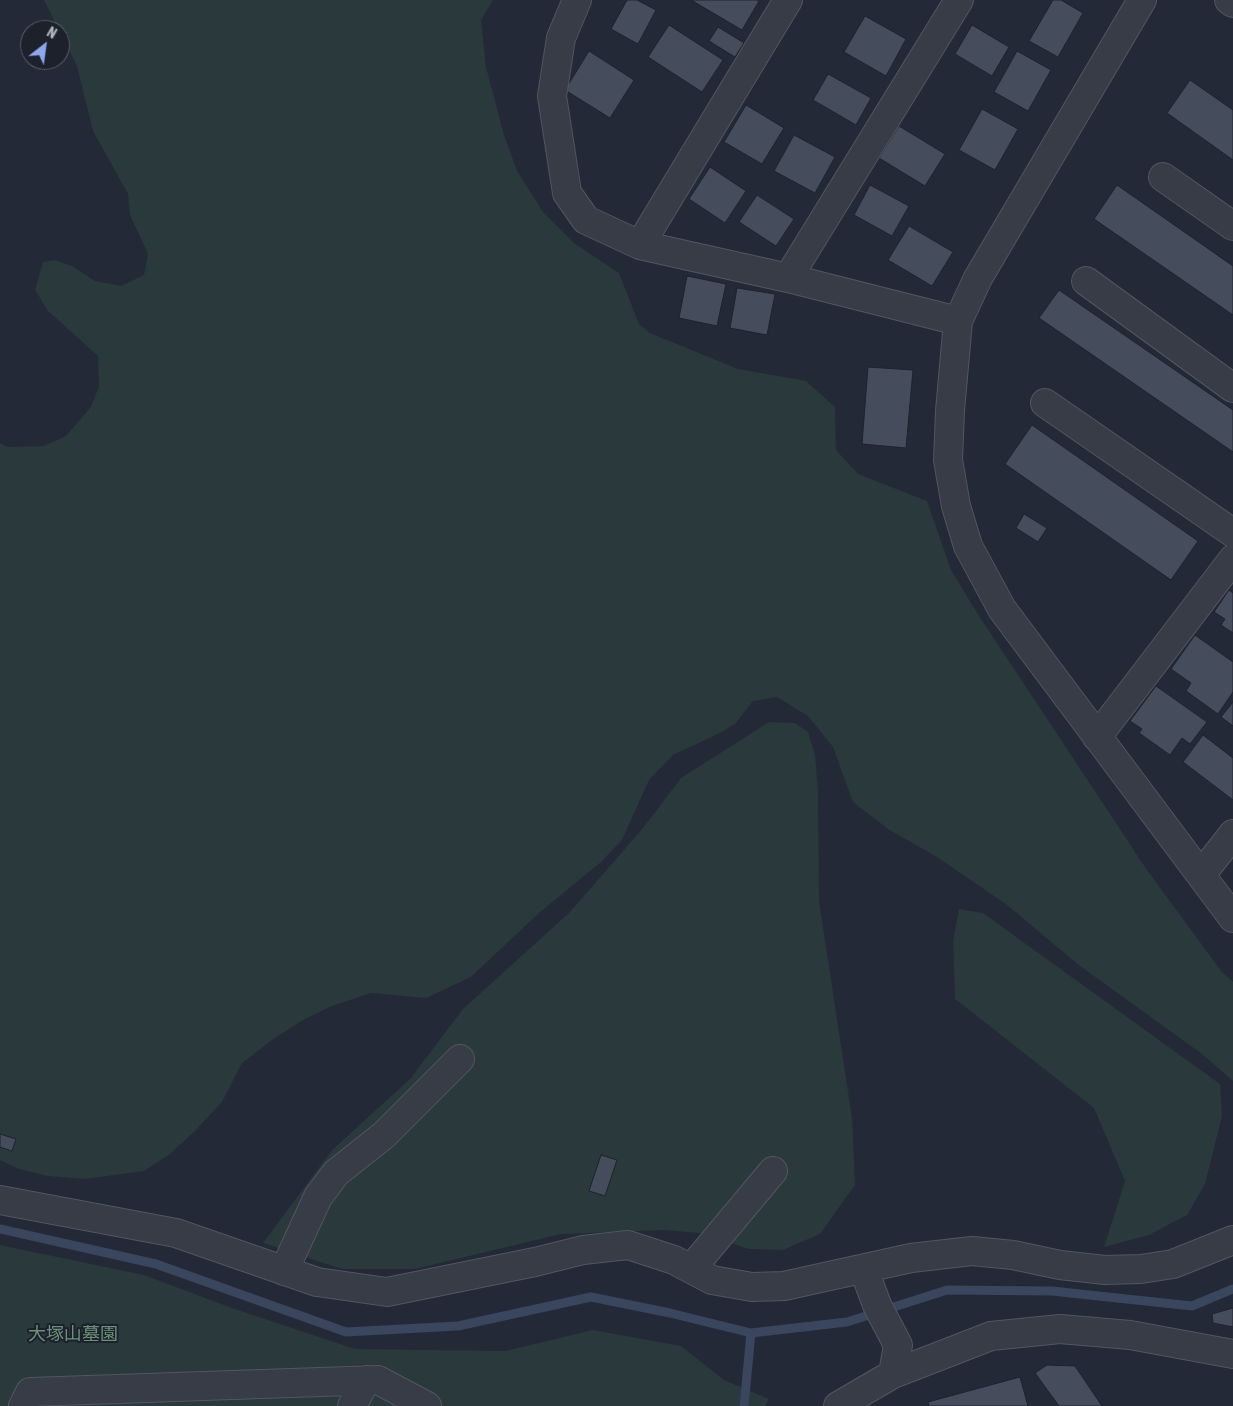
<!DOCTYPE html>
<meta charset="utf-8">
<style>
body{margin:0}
#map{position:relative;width:1233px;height:1406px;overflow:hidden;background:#232937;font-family:"Asap Condensed",sans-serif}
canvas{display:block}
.north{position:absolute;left:20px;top:20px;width:50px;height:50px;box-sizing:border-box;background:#1c212c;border:1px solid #585d68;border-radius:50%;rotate:30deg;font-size:14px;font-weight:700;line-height:20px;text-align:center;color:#b2b6c3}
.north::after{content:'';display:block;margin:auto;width:18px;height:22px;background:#8ea7ec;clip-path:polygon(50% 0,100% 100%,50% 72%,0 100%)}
</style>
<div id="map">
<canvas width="1233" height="1406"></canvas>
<div class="north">N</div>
</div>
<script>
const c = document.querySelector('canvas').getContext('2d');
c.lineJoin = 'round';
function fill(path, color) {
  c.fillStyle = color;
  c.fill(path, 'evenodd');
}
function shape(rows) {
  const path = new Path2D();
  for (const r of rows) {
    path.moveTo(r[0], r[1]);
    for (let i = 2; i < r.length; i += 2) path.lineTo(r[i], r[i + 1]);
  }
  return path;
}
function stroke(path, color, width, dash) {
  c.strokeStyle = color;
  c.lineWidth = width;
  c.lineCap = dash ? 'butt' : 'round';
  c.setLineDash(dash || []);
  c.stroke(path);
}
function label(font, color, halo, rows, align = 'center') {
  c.font = font + ' "Asap Condensed","Noto Sans JP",sans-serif';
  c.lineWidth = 4;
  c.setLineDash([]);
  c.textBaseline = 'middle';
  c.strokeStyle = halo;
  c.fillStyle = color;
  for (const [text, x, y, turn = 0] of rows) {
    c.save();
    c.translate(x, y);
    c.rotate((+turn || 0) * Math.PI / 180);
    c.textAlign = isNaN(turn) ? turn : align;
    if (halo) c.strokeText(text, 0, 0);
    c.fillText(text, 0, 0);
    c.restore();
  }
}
fill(shape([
 [44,0,493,0,481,20,486,67,504,135,517,171,543,212,574,243,619,273,639,324,650,333,738,369,806,381,835,407,836,450,858,474,927,501,951,570,981,619,1147,870,1222,972,1233,982,1233,1081,1202,1054,1080,966,1007,905,937,857,888,829,853,802,833,747,808,716,777,697,753,701,735,724,718,734,673,755,649,780,622,840,601,862,539,913,471,977,426,998,371,993,332,1006,303,1020,272,1040,242,1063,222,1102,195,1131,170,1154,144,1171,85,1179,48,1176,19,1169,0,1160,0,443,7,447,44,446,66,436,90,408,99,387,98,356,48,311,35,290,43,262,55,260,72,266,95,281,121,286,144,275,148,254,130,215,128,194,93,131,77,66],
 [769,722,795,723,808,732,815,755,818,791,819,901,852,1118,855,1185,820,1234,783,1250,749,1249,700,1233,664,1230,561,1234,415,1269,342,1269,263,1243,332,1150,410,1079,463,1009,570,912,643,828,681,778],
 [959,909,983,913,1220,1084,1222,1116,1205,1184,1187,1215,1149,1235,1104,1247,1125,1181,1094,1108,955,999,953,941],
 [0,1245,144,1275,232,1308,355,1349,505,1351,593,1330,681,1346,724,1380,769,1399,765,1406,0,1406]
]), '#29393c');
stroke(shape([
 [0,1229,156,1264,346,1332,458,1326,591,1297,670,1313,751,1333,847,1322,947,1290,1052,1291,1192,1306,1233,1289],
 [744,1406,751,1333]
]), '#3a455e', 9);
const building = shape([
 [627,0,637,0,656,10,638,44,611,29,627,0],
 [691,0,757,0,759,1,742,30,691,0],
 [1053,0,1061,0,1083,13,1058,57,1029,41,1053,0],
 [865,16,906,39,886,76,844,52,865,16],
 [669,25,723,60,702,92,648,57,669,25],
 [972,25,1009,47,992,76,955,54,972,25],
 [718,27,744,43,735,57,709,41,718,27],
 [589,51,634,80,610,118,565,90,589,51],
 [1017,51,1051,70,1028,111,994,92,1017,51],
 [828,74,871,98,856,125,813,100,828,74],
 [1190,80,1233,110,1233,160,1167,113,1190,80],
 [746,105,784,128,762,164,724,142,746,105],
 [982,109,1018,129,995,170,959,150,982,109],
 [899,126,945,154,925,186,879,158,899,126],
 [794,135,835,157,815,193,774,171,794,135],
 [710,167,746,191,725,223,689,199,710,167],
 [870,185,909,206,892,236,854,215,870,185],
 [1117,185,1233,266,1233,315,1094,219,1117,185],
 [757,195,794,219,776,246,739,222,757,195],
 [909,226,953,252,932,286,888,260,909,226],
 [687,276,726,284,717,326,679,318,687,276],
 [737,288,775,294,767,335,730,328,737,288],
 [1059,290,1233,410,1233,452,1039,318,1059,290],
 [868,367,913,370,906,448,862,444,868,367],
 [1032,425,1198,541,1171,580,1005,464,1032,425],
 [1024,514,1047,528,1038,542,1016,528,1024,514],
 [1229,590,1233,593,1233,633,1221,625,1225,619,1214,612,1229,590],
 [1195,635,1233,662,1233,692,1218,714,1186,691,1191,683,1171,669,1195,635],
 [1156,686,1207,722,1190,744,1182,738,1170,755,1139,733,1142,729,1130,721,1156,686],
 [1233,702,1233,726,1221,717,1233,702],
 [1203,735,1233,758,1233,800,1183,762,1203,735],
 [0,1134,16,1139,12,1151,0,1147,0,1134],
 [601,1155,617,1160,605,1196,589,1191,601,1155],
 [1233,1308,1233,1327,1213,1323,1212,1314,1233,1308],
 [1047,1365,1075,1366,1102,1406,1059,1406,1035,1373,1047,1365],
 [1020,1377,1028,1406,929,1406,928,1402,1020,1377]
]);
fill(building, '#454c5b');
stroke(building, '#1e232e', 1);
const minor = shape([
 [577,0,561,38,552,96,567,193,586,220,640,245,788,278,958,321],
 [1142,0,978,278,958,321,950,411,948,460,956,506,968,546,1002,609,1233,918],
 [1229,0,1233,3],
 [1163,177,1233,226],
 [640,245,788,0],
 [788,278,959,0],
 [1086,281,1233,388],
 [1045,403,1233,533],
 [1097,737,1233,559],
 [1201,875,1233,834],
 [0,1200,176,1233,317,1282,387,1292,535,1262,583,1250,628,1245,674,1260,712,1280,752,1287,784,1286,911,1258,972,1251,1013,1255,1060,1265,1105,1270,1141,1269,1173,1264,1233,1240],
 [691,1269,773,1171],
 [864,1270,877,1305,898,1345,893,1374],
 [284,1271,318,1197,336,1173,384,1135,460,1059],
 [23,1406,30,1392,378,1380,427,1406],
 [352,1406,366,1380],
 [838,1406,893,1374,991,1336,1060,1329,1130,1335,1233,1354]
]);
stroke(minor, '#525662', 30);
stroke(minor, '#373c47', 28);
label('18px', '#6b9279', '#1c212c', [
 ["大塚山墓園",73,1334]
]);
</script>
